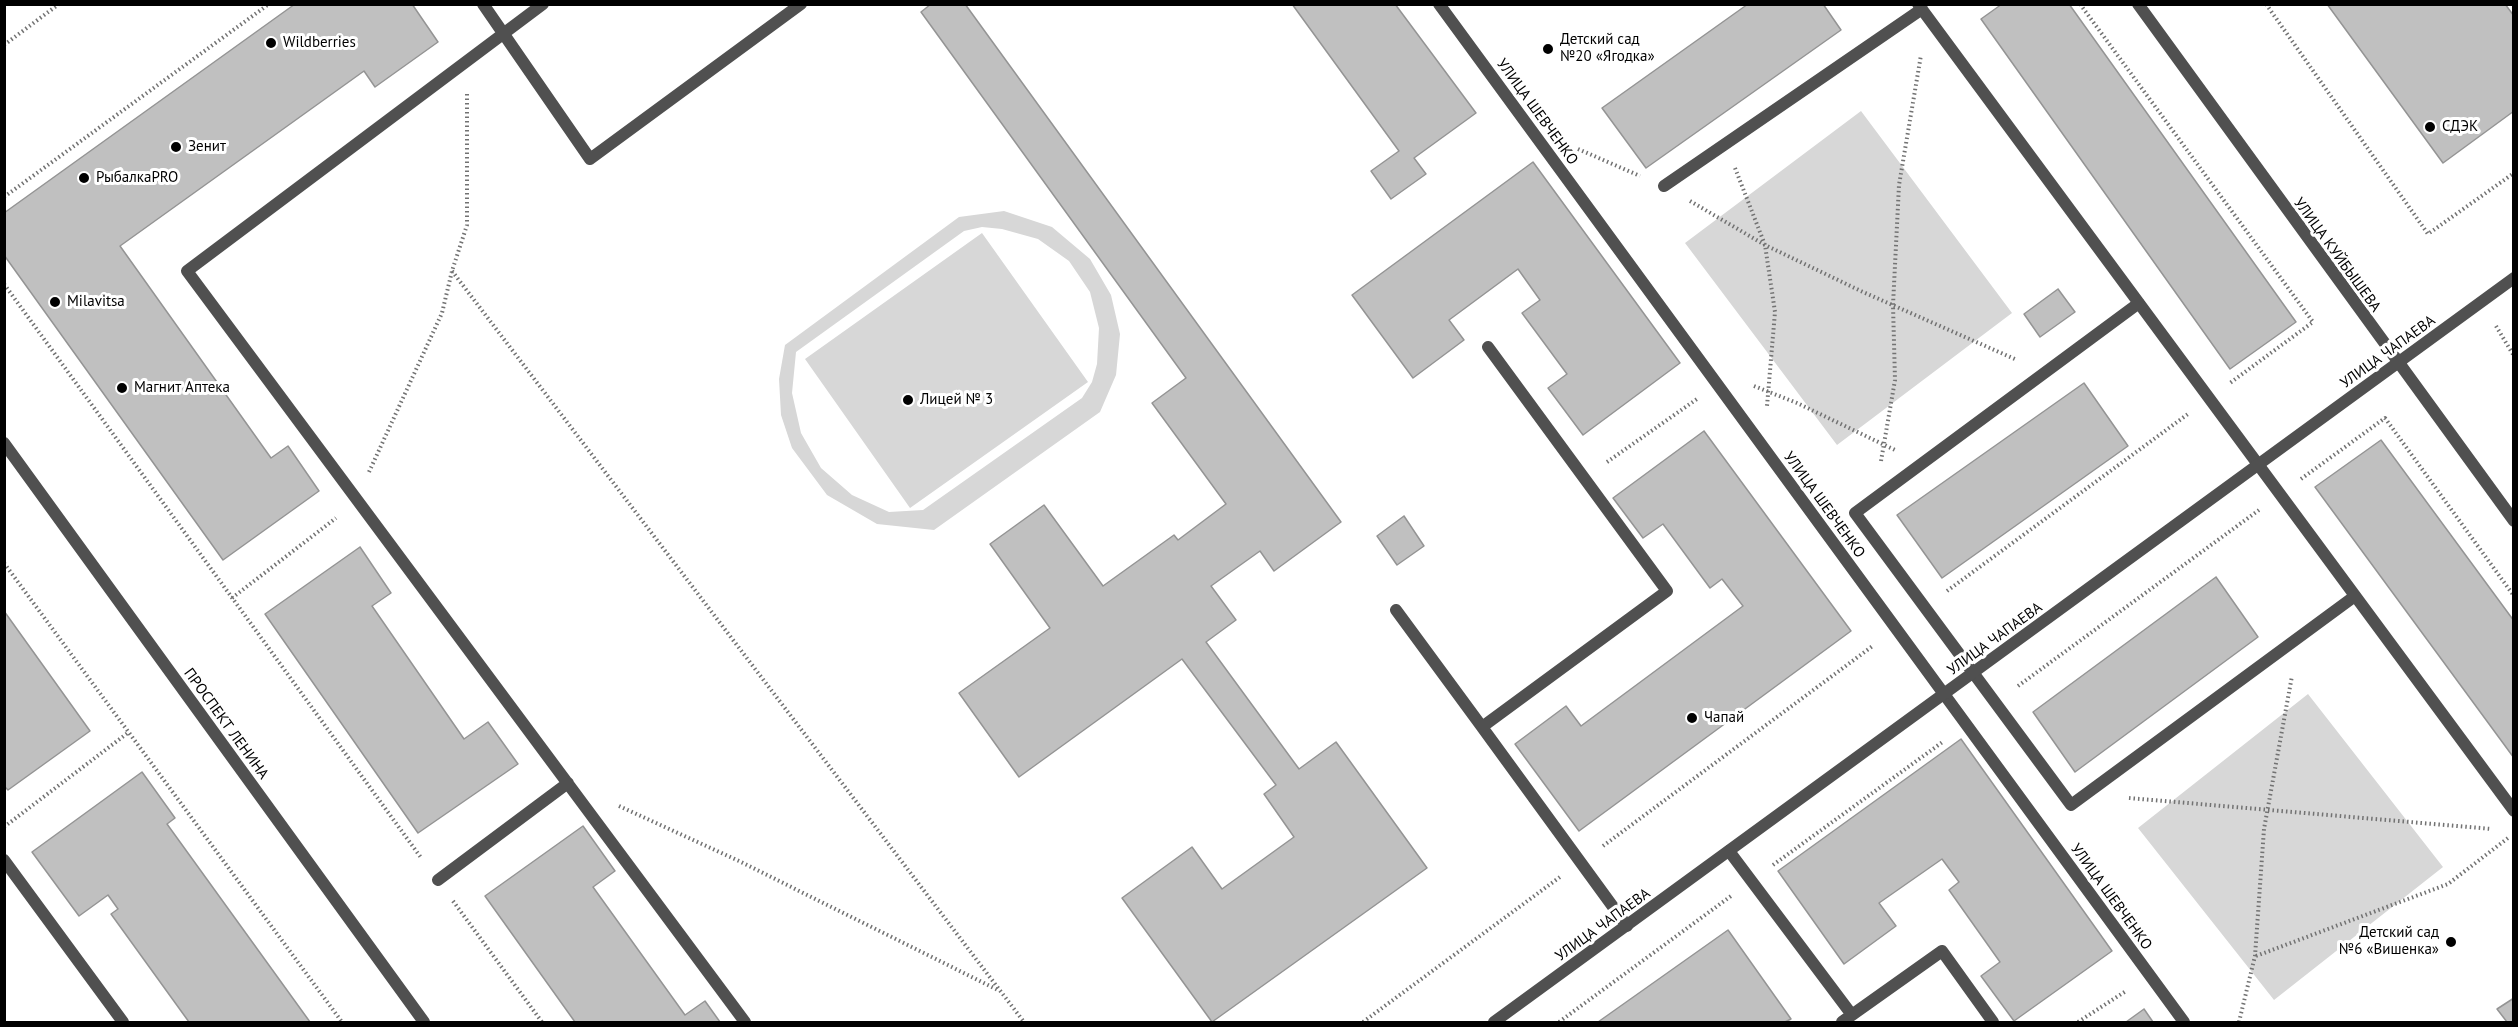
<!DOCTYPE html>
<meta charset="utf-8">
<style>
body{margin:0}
#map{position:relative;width:2518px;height:1027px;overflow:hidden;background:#fff;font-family:"PT Sans",sans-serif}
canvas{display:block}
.frame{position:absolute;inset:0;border:6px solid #000;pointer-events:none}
</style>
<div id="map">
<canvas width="2518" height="1027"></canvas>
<div class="frame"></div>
</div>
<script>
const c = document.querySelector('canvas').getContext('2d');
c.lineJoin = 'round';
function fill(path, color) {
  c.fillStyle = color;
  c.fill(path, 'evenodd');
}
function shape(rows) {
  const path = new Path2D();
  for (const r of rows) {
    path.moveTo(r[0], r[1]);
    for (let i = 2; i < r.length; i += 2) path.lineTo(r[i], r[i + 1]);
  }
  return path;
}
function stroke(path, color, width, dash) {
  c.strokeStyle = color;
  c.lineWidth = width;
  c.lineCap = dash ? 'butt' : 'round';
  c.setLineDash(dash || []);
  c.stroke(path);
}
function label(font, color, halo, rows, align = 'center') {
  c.font = font + ' "PT Sans",sans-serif';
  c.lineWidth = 6;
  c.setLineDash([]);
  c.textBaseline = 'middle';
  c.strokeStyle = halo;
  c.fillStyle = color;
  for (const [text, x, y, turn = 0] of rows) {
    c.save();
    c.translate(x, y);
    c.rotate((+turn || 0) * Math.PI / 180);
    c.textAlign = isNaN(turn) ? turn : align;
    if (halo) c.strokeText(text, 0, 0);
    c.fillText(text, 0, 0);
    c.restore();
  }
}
fill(shape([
 [1861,111,2012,313,1837,445,1685,243],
 [1004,211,1052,227,1090,259,1111,295,1120,334,1116,375,1100,412,934,530,877,524,827,495,792,448,781,415,779,379,785,345,959,217],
 [982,227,1002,229,1038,239,1069,261,1090,292,1099,328,1097,364,1092,382,1082,398,923,510,889,512,852,495,821,468,801,433,792,393,796,352,964,231],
 [982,233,1088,382,910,508,805,359],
 [2308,694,2443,867,2274,1000,2138,828]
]), '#d7d7d7');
const building = shape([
 [295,4,412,4,438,42,375,87,364,71,120,246,271,458,288,446,319,491,223,560,4,255,4,213,295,4],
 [931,4,965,4,1341,522,1274,571,1260,551,1211,586,1236,620,1206,642,1299,769,1336,742,1427,868,1212,1022,1122,898,1192,847,1222,889,1294,837,1264,794,1276,785,1182,659,1019,777,959,693,1050,628,990,544,1044,505,1103,586,1174,535,1178,540,1226,504,1152,403,1186,378,921,12,931,4],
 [1292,4,1395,4,1476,113,1414,158,1426,174,1391,199,1371,171,1399,151,1292,4],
 [1748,4,1823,4,1841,30,1646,168,1602,108,1748,4],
 [2002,4,2069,4,2296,322,2230,369,1981,19,2002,4],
 [2327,4,2505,4,2514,16,2514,111,2443,163,2327,4],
 [1533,162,1680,363,1583,435,1548,388,1567,374,1522,313,1540,300,1518,269,1449,320,1464,340,1413,378,1352,295,1533,162],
 [2058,289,2075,312,2040,337,2024,314,2058,289],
 [2084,383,2128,446,1942,578,1897,515,2084,383],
 [1704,431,1851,631,1579,831,1515,744,1566,706,1581,726,1743,606,1722,579,1710,588,1663,524,1643,538,1613,498,1704,431],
 [2381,440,2514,621,2514,758,2315,487,2381,440],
 [1404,516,1424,546,1397,565,1377,536,1404,516],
 [360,547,391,593,372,606,464,739,488,722,518,764,418,833,265,614,360,547],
 [2216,577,2258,637,2075,772,2033,712,2216,577],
 [4,611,90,731,8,790,4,786,4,611],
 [1961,739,2112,951,2014,1021,1981,976,2000,962,1949,890,1959,882,1942,859,1879,903,1896,926,1844,964,1778,871,1961,739],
 [142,772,175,818,167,824,310,1022,189,1022,111,914,118,909,108,895,79,916,32,852,142,772],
 [583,826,615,871,593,887,685,1015,705,1001,720,1022,575,1022,485,896,583,826],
 [1728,930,1791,1019,1785,1022,1598,1022,1728,930],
 [2514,998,2514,1022,2507,1022,2497,1009,2514,998],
 [2144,1009,2153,1022,2126,1022,2144,1009]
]);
fill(building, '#c0c0c0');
stroke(building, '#949494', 1.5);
stroke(shape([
 [2080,4,2313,322,2230,383],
 [2266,4,2428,234,2514,173],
 [4,45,59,4],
 [1578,149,1640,176],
 [1735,168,1765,245,1775,312,1767,406],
 [4,197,269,4],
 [1690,201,1765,245,1863,292,2017,360],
 [452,271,1024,1022],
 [4,284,422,859],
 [2496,326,2514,356],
 [1754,386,1797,403,1895,450],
 [1881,461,1895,380,1893,305,1899,185,1921,55],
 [1607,462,1697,399],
 [369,472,442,313,452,271,467,225,467,94],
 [2301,479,2385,418,2514,596],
 [4,563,342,1022],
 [1947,591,2188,414],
 [232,598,336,518],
 [2018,686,2259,510],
 [2129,798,2492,829],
 [619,806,739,861,998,990],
 [4,827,129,732],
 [1603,846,1874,645],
 [1773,865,1944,741],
 [453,901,542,1022],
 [2256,956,2448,884,2508,838],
 [1363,1022,1560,877],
 [1559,1022,1731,896],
 [2078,1022,2126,991],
 [2239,1022,2255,956,2264,829,2292,676]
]), '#727272', 4, [1.5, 3]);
stroke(shape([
 [483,4,590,159,801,4],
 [543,4,187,271,745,1022],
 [1918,4,2514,811],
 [1664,186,1922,9],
 [2139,303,1855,513,2071,805,2355,596],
 [1488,347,1667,591,1482,727,1627,926],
 [1396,610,1482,727],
 [1729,851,1852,1015],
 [4,860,123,1022],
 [438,880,568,783],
 [1842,1022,1942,951,1993,1022]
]), '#505050', 12);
stroke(shape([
 [1439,4,2184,1022]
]), '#505050', 12);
stroke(shape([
 [2138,4,2514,521],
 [1494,1022,2514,278]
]), '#505050', 12);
stroke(shape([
 [4,443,424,1022]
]), '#505050', 12);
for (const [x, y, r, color] of [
 [271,43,6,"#000"],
 [1548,49,6,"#000"],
 [2430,127,6,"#000"],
 [176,147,6,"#000"],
 [84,178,6,"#000"],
 [55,302,6,"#000"],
 [122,388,6,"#000"],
 [908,400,6,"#000"],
 [1692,718,6,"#000"],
 [2451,942,6,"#000"]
]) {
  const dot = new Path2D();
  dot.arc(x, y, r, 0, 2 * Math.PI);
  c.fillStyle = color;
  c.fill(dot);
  stroke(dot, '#fff', 2);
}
label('15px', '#000', '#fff', [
 ["Детский сад",1560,40],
 ["№20 «Ягодка»",1560,57],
 ["Wildberries",283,43],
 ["СДЭК",2442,127],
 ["Зенит",188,147],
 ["РыбалкаPRO",96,178],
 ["Milavitsa",67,302],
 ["Магнит Аптека",134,388],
 ["Лицей № 3",920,400],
 ["Чапай",1704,718],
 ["Детский сад",2439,933,"right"],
 ["№6 «Вишенка»",2439,950,"right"]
], 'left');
label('15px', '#000', '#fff', [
 ["УЛИЦА ШЕВЧЕНКО",1537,112,54],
 ["УЛИЦА КУЙБЫШЕВА",2337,255,54],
 ["УЛИЦА ЧАПАЕВА",2388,352,-36],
 ["УЛИЦА ШЕВЧЕНКО",1824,505,54],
 ["УЛИЦА ЧАПАЕВА",1995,639,-36],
 ["ПРОСПЕКТ ЛЕНИНА",226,724,54],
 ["УЛИЦА ШЕВЧЕНКО",2111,897,54],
 ["УЛИЦА ЧАПАЕВА",1603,925,-36]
]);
</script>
